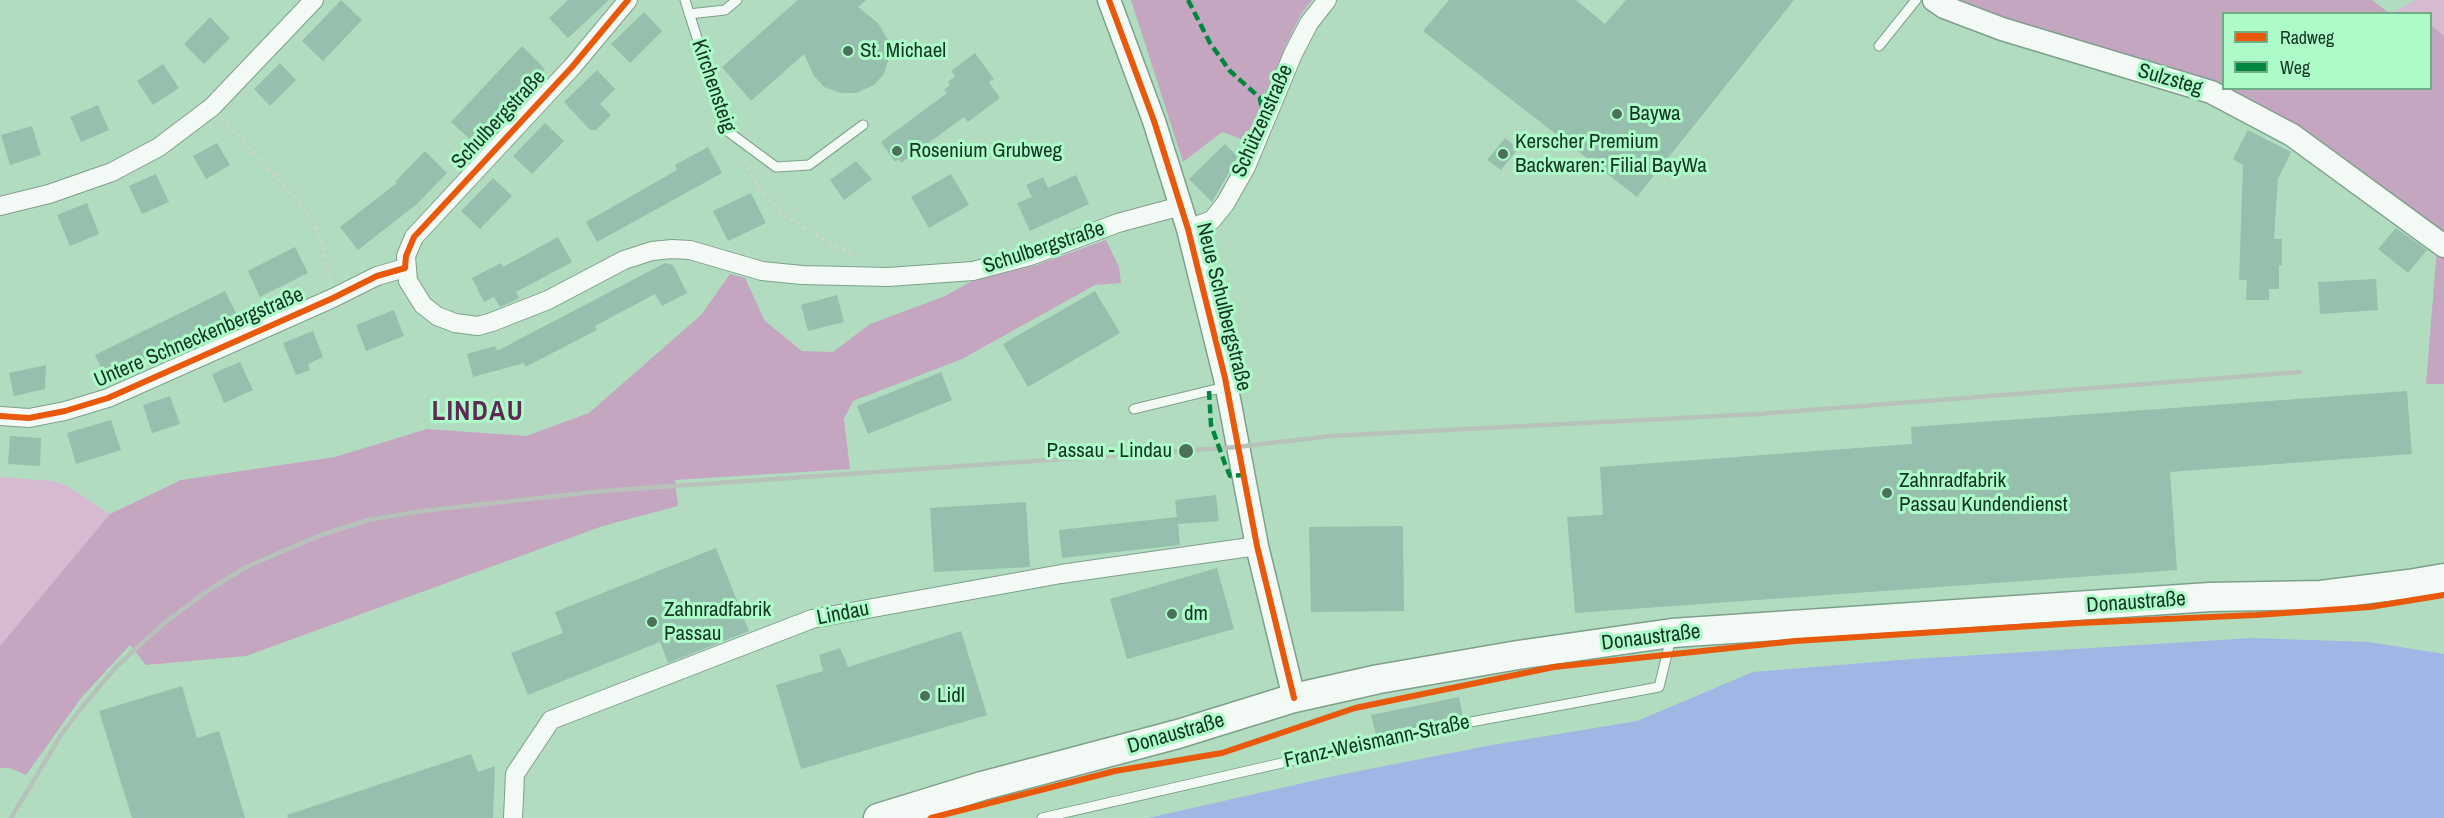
<!DOCTYPE html>
<meta charset="utf-8">
<style>
body{margin:0}
#map{position:relative;width:2444px;height:818px;overflow:hidden;background:#b1dcc0;font-family:"Archivo Narrow",sans-serif}
canvas{display:block}
.legend{position:absolute;left:2222px;top:12px;width:210px;height:78px;box-sizing:border-box;background:#acfbc8;border:2px solid #70ac86;margin:0;padding:8px 10px;list-style:none;font-size:18px;color:#163623}
.legend li{display:flex;align-items:center;gap:12px;height:30px}
.legend b{width:30px;border:2px solid #70ac86}
</style>
<div id="map">
<canvas width="2444" height="818"></canvas>
<ul class="legend">
<li><b style="height:8px;background:#e8590c"></b>Radweg</li>
<li><b style="height:8px;background:#00873e"></b>Weg</li>
</ul>
</div>
<script>
const c = document.querySelector('canvas').getContext('2d');
c.lineJoin = 'round';
function fill(path, color) {
  c.fillStyle = color;
  c.fill(path, 'evenodd');
}
function shape(rows) {
  const path = new Path2D();
  for (const r of rows) {
    path.moveTo(r[0], r[1]);
    for (let i = 2; i < r.length; i += 2) path.lineTo(r[i], r[i + 1]);
  }
  return path;
}
function stroke(path, color, width, dash) {
  c.strokeStyle = color;
  c.lineWidth = width;
  c.lineCap = dash ? 'butt' : 'round';
  c.setLineDash(dash || []);
  c.stroke(path);
}
function label(font, color, halo, rows, align = 'center') {
  c.font = font + ' "Archivo Narrow",sans-serif';
  c.lineWidth = 6;
  c.setLineDash([]);
  c.textBaseline = 'middle';
  c.strokeStyle = halo;
  c.fillStyle = color;
  for (const [text, x, y, turn = 0] of rows) {
    c.save();
    c.translate(x, y);
    c.rotate((+turn || 0) * Math.PI / 180);
    c.textAlign = isNaN(turn) ? turn : align;
    if (halo) c.strokeText(text, 0, 0);
    c.fillText(text, 0, 0);
    c.restore();
  }
}
fill(shape([
 [2415,0,2444,0,2444,36,2431,25,2430,14,2393,13],
 [0,477,53,481,67,486,110,514,0,646]
]), '#d5bad1');
fill(shape([
 [1131,0,1312,0,1301,14,1284,49,1249,142,1222,132,1183,162],
 [1961,0,2372,0,2389,13,2224,14,2224,88,2430,88,2431,25,2444,36,2444,384,2426,384,2438,235,2300,129,1985,15],
 [1106,240,1119,267,1121,283,1095,285,962,359,853,401,844,419,850,469,675,480,678,506,603,526,246,656,146,665,130,645,81,698,26,775,10,768,0,768,0,646,110,514,181,480,335,457,427,429,526,436,589,413,701,315,730,274,745,278,765,321,802,351,833,352,870,324,945,296,970,282,1036,265]
]), '#c5a6c1');
fill(shape([
 [2252,638,2369,642,2444,654,2444,818,1148,818,1339,775,1492,745,1637,721,1753,672,1913,659]
]), '#a0b6e5');
fill(shape([
 [341,0,362,20,323,61,302,41],
 [568,0,609,0,568,38,549,18],
 [798,0,866,0,858,7,878,23,888,40,890,54,884,74,874,85,856,93,841,93,824,87,814,76,804,54,751,101,722,67],
 [1449,0,1576,0,1605,24,1626,0,1794,0,1637,197,1423,31],
 [644,12,662,31,630,63,611,44],
 [210,17,230,38,204,64,184,44],
 [522,46,545,69,522,94,518,90,471,140,451,122],
 [975,53,994,79,989,82,1000,98,968,122,964,117,901,163,899,159,895,162,881,142,947,93,944,90,950,85,948,82,955,76,951,71],
 [280,63,296,80,270,106,254,89],
 [163,64,179,88,153,105,137,81],
 [597,70,615,89,600,104,611,115,596,130,590,130,564,102],
 [98,105,109,130,81,142,70,117],
 [545,123,564,141,532,174,513,156],
 [32,126,41,155,10,165,1,135],
 [2248,130,2291,152,2278,179,2274,239,2282,239,2282,265,2279,265,2279,289,2269,289,2269,300,2246,300,2247,280,2239,280,2243,165,2233,159],
 [1505,138,1518,149,1501,170,1487,160],
 [217,143,230,165,206,179,193,156],
 [1225,144,1238,157,1212,202,1189,179],
 [708,147,722,173,597,242,586,222,677,170,675,165],
 [425,151,447,173,417,204,358,250,340,227,397,183,395,182],
 [856,161,872,179,844,200,830,180],
 [156,174,169,202,142,214,129,186],
 [951,174,969,205,929,228,911,197],
 [1076,175,1089,204,1030,231,1017,203,1032,197,1026,185,1043,177,1048,188],
 [493,178,512,196,480,229,461,211],
 [751,193,766,223,728,241,713,211],
 [87,203,99,234,70,246,57,215],
 [2396,228,2427,250,2408,273,2378,249],
 [558,237,572,262,516,292,519,298,509,303,500,307,494,297,484,302,472,278,501,263,503,267],
 [295,247,308,273,260,297,248,271],
 [665,263,673,265,687,293,662,306,655,294,595,326,597,330,525,367,524,363,473,377,467,354,495,346,497,351],
 [2376,279,2378,310,2320,314,2318,282],
 [225,291,236,313,106,378,95,355],
 [1095,291,1120,333,1028,387,1003,344],
 [837,295,844,322,808,331,801,305],
 [394,310,404,336,366,351,356,325],
 [313,331,323,357,308,364,310,370,296,375,283,343],
 [240,362,253,390,224,403,212,374],
 [46,365,45,389,14,396,9,373],
 [941,372,952,400,868,434,857,406],
 [2407,391,2412,454,2170,472,2177,570,1575,613,1567,517,1603,515,1600,467,1912,444,1911,427],
 [170,396,180,424,152,433,143,405],
 [111,420,121,450,76,464,67,433],
 [10,436,41,438,40,466,8,464],
 [1216,495,1219,521,1178,524,1180,545,1062,558,1059,530,1177,517,1175,500],
 [1026,502,1030,567,934,572,930,508],
 [1403,526,1404,611,1311,612,1309,527],
 [716,548,749,631,668,663,660,642,528,695,511,653,563,633,555,612],
 [1217,568,1234,629,1127,659,1110,599],
 [961,631,987,715,801,769,776,685,823,671,819,655,840,648,848,667],
 [182,686,197,738,219,731,245,818,132,818,99,711],
 [1459,697,1463,717,1376,735,1371,715],
 [471,754,478,772,495,766,493,818,288,818,287,815]
]), '#97bfad');
const service = shape([
 [685,0,726,130,776,167,809,165,863,125],
 [689,14,725,10,737,0],
 [1879,46,1916,0],
 [1134,409,1225,387],
 [1042,818,1417,732,1659,687,1671,638]
]);
const minor = shape([
 [628,0,572,67,414,237,406,256,408,281,423,305,437,316,455,323,478,326,492,322,548,300,624,260,652,251,672,249,690,250,762,271,802,275,888,277,973,271,1030,256,1118,223,1181,206],
 [0,206,49,194,112,172,159,147,212,107,314,0],
 [1188,229,1212,220,1225,204,1246,167,1293,54,1309,23,1327,0],
 [0,416,29,418,65,411,108,398,333,298,377,276,405,268],
 [513,818,515,774,551,720,812,619,1061,574,1257,546]
]);
const tertiary = shape([
 [1109,0,1154,121,1188,229,1225,378,1257,546,1294,698],
 [1934,0,1944,7,2002,29,2211,92,2292,135,2444,246]
]);
const primary = shape([
 [878,818,982,786,1178,734,1294,698,1379,679,1518,655,1672,633,2210,597,2321,595,2409,584,2444,578]
]);
stroke(service, '#7ea08b', 11);
stroke(minor, '#7ea08b', 20);
stroke(tertiary, '#7ea08b', 25);
stroke(primary, '#7ea08b', 31);
stroke(shape([
 [222,119,298,201,314,223,323,247,330,281],
 [744,161,760,189,781,212,805,229,857,257]
]), '#c8d6cd', 4, [3, 4.5]);
stroke(service, '#f3faf6', 9);
stroke(minor, '#f3faf6', 18);
stroke(tertiary, '#f3faf6', 22);
stroke(primary, '#f3faf6', 28);
stroke(shape([
 [11,818,61,735,87,701,117,666,163,624,206,592,246,567,321,535,368,520,422,511,602,491,1237,447,1331,436,1758,414,2300,372]
]), '#b6c2ba', 4.5);
stroke(shape([
 [1188,0,1210,43,1230,71,1260,98,1264,121],
 [1209,391,1211,425,1225,464,1230,476,1243,475]
]), '#00873e', 4.5, [9, 4.5]);
stroke(shape([
 [1109,0,1154,121,1188,229,1225,378,1257,546,1294,698],
 [0,416,29,418,65,411,108,398,333,298,377,276,405,268,406,256,414,237,572,67,628,0],
 [931,818,1115,771,1222,753,1355,708,1554,667,1795,641,2079,623,2256,615,2370,607,2444,595]
]), '#e8590c', 6);
for (const [x, y, r, color] of [
 [848,51,6,"#4c705a"],
 [1617,114,6,"#4c705a"],
 [897,151,6,"#4c705a"],
 [1503,154,6,"#4c705a"],
 [1186,451,8,"#4c705a"],
 [1887,493,6,"#4c705a"],
 [1172,614,6,"#4c705a"],
 [652,622,6,"#4c705a"],
 [925,696,6,"#4c705a"]
]) {
  const dot = new Path2D();
  dot.arc(x, y, r, 0, 2 * Math.PI);
  c.fillStyle = color;
  c.fill(dot);
  stroke(dot, '#acfbc8', 2);
}
label('21px', '#163623', '#acfbc8', [
 ["St. Michael",860,51],
 ["Baywa",1629,114],
 ["Kerscher Premium",1515,142],
 ["Backwaren: Filial BayWa",1515,166],
 ["Rosenium Grubweg",909,151],
 ["Passau - Lindau",1172,451,"right"],
 ["Zahnradfabrik",1899,481],
 ["Passau Kundendienst",1899,505],
 ["Zahnradfabrik",664,610],
 ["Passau",664,634],
 ["dm",1184,614],
 ["Lidl",937,696]
], 'left');
label('21px', '#163623', '#acfbc8', [
 ["Sulzsteg",2170,80,16],
 ["Kirchensteig",713,86,71],
 ["Schulbergstraße",499,120,-47],
 ["Schützenstraße",1263,121,-66],
 ["Schulbergstraße",1044,248,-18],
 ["Neue Schulbergstraße",1223,307,76],
 ["Untere Schneckenbergstraße",199,338,-23],
 ["Donaustraße",2136,603,-4],
 ["Lindau",843,614,-11],
 ["Donaustraße",1651,638,-7],
 ["Donaustraße",1176,734,-16],
 ["Franz-Weismann-Straße",1377,742,-12]
]);
c.letterSpacing = '1.5px';
label('bold 27px', '#602855', '#acfbc8', [
 ["LINDAU",478,413]
]);
c.letterSpacing = '0px';
</script>
